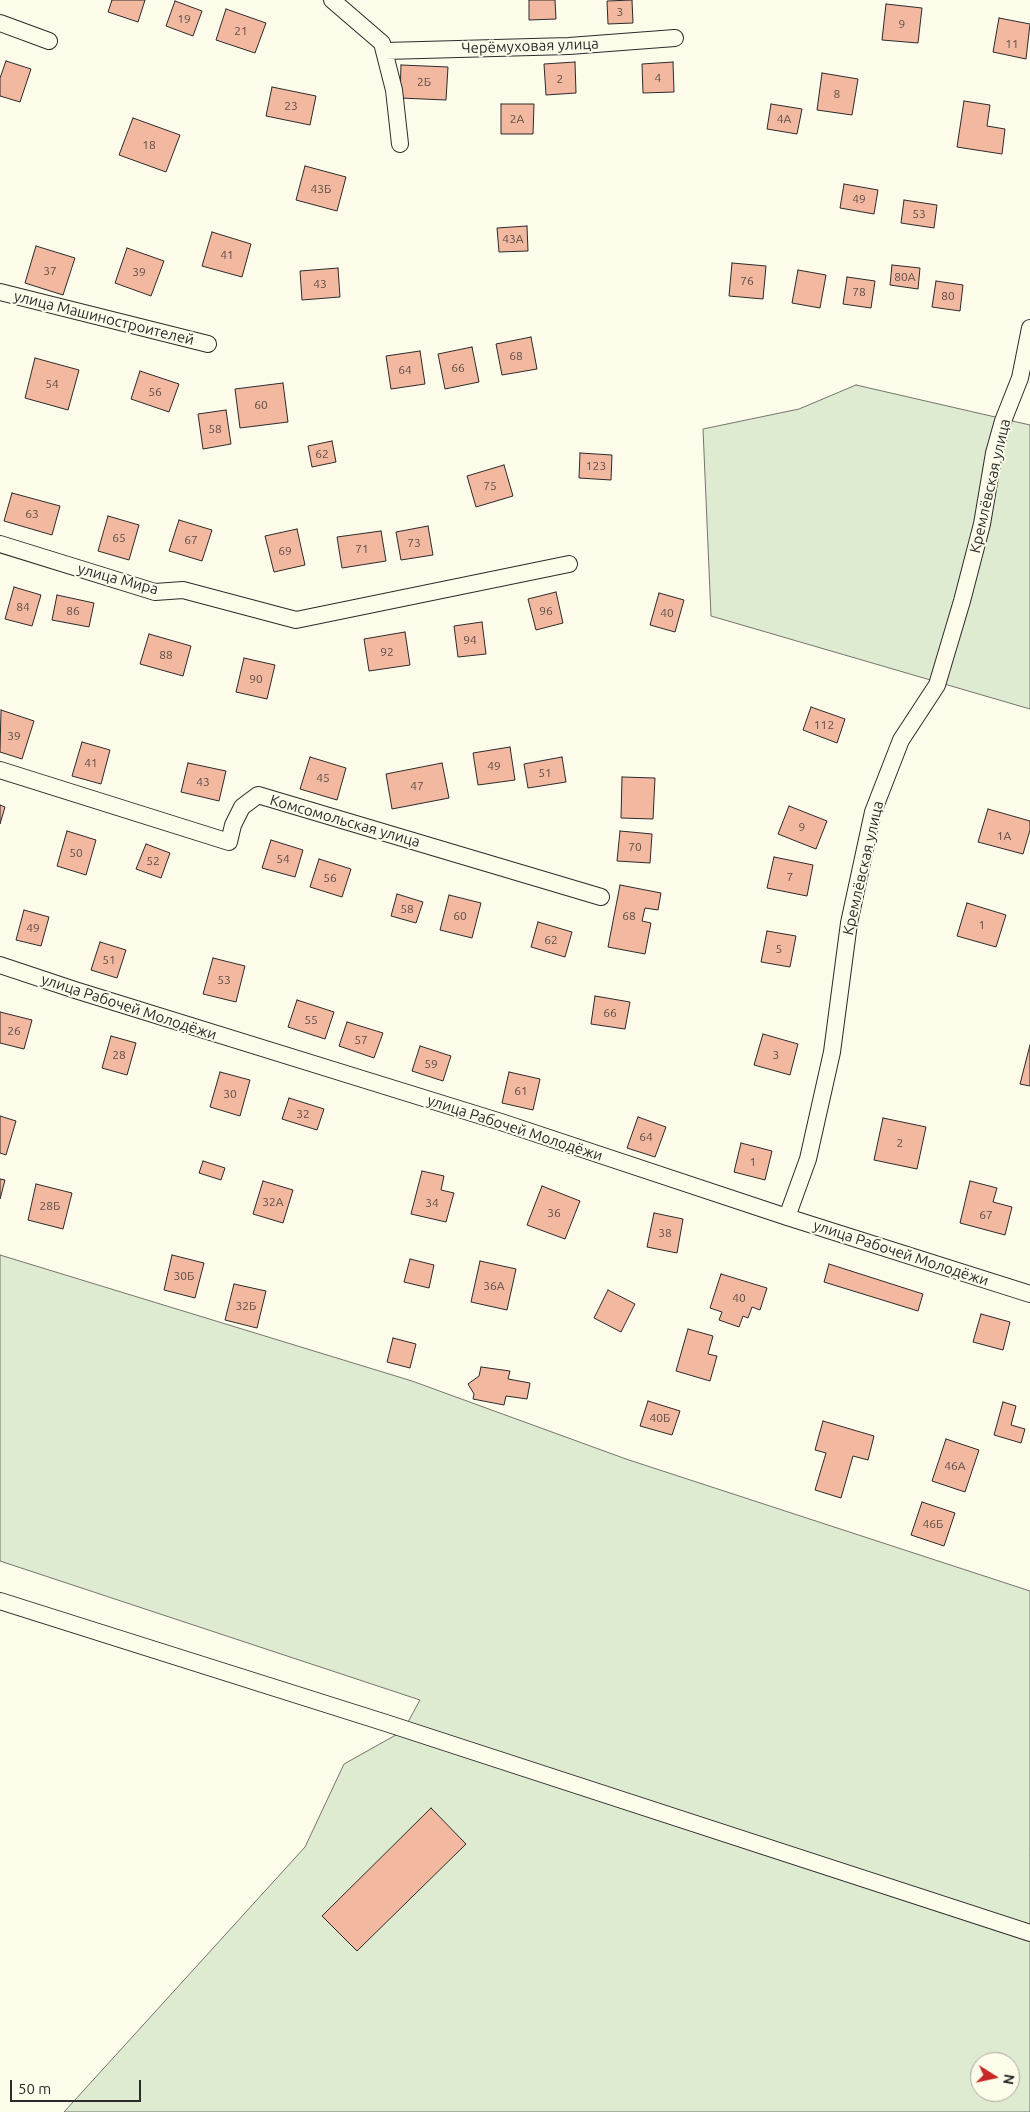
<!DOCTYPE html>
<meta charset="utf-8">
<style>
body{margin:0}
#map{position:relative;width:1030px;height:2112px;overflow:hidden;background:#fdfbea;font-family:Ubuntu,sans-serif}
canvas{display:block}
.north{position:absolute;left:970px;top:2052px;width:50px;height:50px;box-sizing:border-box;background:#fdfbea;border:1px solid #a9a89e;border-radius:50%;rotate:100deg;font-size:14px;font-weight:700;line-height:20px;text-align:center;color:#2b2b2b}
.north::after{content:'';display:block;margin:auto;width:18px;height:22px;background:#c62828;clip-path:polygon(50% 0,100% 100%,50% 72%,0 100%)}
.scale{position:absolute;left:10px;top:2080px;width:131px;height:22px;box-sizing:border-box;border:2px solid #2b2b2b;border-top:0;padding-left:6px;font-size:15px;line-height:18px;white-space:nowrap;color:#2b2b2b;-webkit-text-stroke:4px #fdfbea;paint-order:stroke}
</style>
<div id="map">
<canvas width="1030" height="2112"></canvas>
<div class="north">N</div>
<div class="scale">50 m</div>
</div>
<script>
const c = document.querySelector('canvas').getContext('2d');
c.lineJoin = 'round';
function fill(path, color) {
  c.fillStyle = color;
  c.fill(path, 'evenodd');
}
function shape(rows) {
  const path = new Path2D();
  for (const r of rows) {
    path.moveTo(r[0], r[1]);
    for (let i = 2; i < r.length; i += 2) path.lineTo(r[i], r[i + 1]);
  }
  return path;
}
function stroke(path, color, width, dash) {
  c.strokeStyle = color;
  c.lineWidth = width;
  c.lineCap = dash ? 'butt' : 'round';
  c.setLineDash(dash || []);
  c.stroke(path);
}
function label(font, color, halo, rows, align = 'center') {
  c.font = font + ' Ubuntu,sans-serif';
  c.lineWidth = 4;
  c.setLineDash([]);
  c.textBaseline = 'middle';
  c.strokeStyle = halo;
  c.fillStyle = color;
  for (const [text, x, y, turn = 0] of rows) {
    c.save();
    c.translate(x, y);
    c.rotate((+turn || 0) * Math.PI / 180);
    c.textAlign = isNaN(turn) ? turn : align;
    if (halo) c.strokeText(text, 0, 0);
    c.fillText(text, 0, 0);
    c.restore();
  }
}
const green = shape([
 [856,385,1030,425,1030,709,711,616,703,429,799,409,856,385],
 [0,1255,412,1381,626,1459,1030,1591,1030,2112,64,2112,305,1847,344,1764,403,1731,420,1700,0,1561,0,1255],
 [980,2062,1010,2062,1010,2092,980,2092,980,2062]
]);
fill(green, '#deebd1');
stroke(green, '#74746e', 1);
const building = shape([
 [112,0,145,0,138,22,108,12,112,0],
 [529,0,555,0,556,19,529,20,529,0],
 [632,0,633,23,608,24,607,1,632,0],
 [175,1,202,11,193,36,166,26,175,1],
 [886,4,922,8,918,43,882,40,886,4],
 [226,9,266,23,255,53,216,40,226,9],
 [999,18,1030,24,1026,59,993,52,999,18],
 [6,61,31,69,20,102,0,96,0,78,6,61],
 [575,62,576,93,546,95,544,64,575,62],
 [673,62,674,92,643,93,642,64,673,62],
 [401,65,448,67,446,100,400,98,401,65],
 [822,73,858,79,852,115,817,110,822,73],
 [272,87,316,96,310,125,266,116,272,87],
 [964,101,990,105,987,126,1005,129,1002,154,957,147,964,101],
 [501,104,534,104,533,134,501,134,501,104],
 [771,104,802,109,797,134,767,129,771,104],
 [133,118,180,135,166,172,119,155,133,118],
 [305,166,346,177,337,211,296,200,305,166],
 [844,184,878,190,874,214,840,208,844,184],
 [904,200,937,205,934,228,901,223,904,200],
 [527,226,528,251,499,252,497,228,527,226],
 [212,232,251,244,242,277,202,266,212,232],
 [36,246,75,258,63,295,25,283,36,246],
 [127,248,164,261,151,296,115,283,127,248],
 [732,263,766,266,763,299,729,296,732,263],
 [892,265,920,268,918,289,890,285,892,265],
 [338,268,340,297,302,300,300,271,338,268],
 [798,270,826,275,820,308,792,303,798,270],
 [847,277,875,281,871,308,843,304,847,277],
 [936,281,963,285,960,311,932,307,936,281],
 [531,337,537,369,502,375,496,344,531,337],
 [472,347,479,382,445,389,438,354,472,347],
 [420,351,425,384,391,389,386,356,420,351],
 [35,358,79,370,68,410,25,398,35,358],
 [140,371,179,384,169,412,131,399,140,371],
 [283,383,288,422,240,428,235,389,283,383],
 [226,410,231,444,203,449,198,414,226,410],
 [332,441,336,462,312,467,308,446,332,441],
 [580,453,612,455,611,480,579,478,580,453],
 [504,465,513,496,476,507,467,476,504,465],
 [12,493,60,506,52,535,4,521,12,493],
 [108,516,139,525,129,560,98,551,108,516],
 [179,520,212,530,202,561,169,551,179,520],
 [428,526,433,555,401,560,396,532,428,526],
 [297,529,305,565,274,572,265,536,297,529],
 [381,531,386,561,342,568,337,537,381,531],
 [14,587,41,595,32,626,5,619,14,587],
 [556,592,563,623,536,630,528,599,556,592],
 [659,593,684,600,675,632,650,625,659,593],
 [57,595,94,603,89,627,52,620,57,595],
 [482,622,486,654,458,657,454,626,482,622],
 [405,632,410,665,369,671,364,639,405,632],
 [149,634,191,646,183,676,140,664,149,634],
 [244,658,275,665,267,699,236,692,244,658],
 [811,707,845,719,837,743,803,730,811,707],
 [1,710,34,721,22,759,0,752,1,710],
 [82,742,110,750,101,784,72,776,82,742],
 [510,747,515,780,478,785,473,753,510,747],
 [310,757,346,768,337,800,300,789,310,757],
 [562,757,566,782,528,788,524,764,562,757],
 [188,763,226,771,219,801,181,792,188,763],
 [442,763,449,798,392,809,386,774,442,763],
 [622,777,655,778,653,819,621,818,622,777],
 [0,805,5,807,0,824,0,805],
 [789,806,827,821,816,849,778,834,789,806],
 [988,809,1030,821,1030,830,1023,854,978,842,988,809],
 [67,831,96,840,86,875,57,866,67,831],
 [620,831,652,834,650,863,617,861,620,831],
 [271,840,303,850,295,877,262,868,271,840],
 [146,844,170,853,161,878,136,869,146,844],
 [774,857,813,865,807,896,767,888,774,857],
 [319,859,351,869,342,897,310,887,319,859],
 [620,885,661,893,658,910,645,908,642,921,651,923,645,954,608,947,620,885],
 [397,894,423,902,416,923,391,916,397,894],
 [449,895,481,903,472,938,440,930,449,895],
 [967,903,1006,915,996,947,957,936,967,903],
 [24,910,49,917,41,946,16,940,24,910],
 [538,922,572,932,565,957,531,947,538,922],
 [767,931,796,936,790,967,761,962,767,931],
 [100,942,126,950,117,978,91,970,100,942],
 [213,958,245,966,236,1002,203,994,213,958],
 [595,996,630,1002,625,1029,591,1024,595,996],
 [297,1000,334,1012,325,1039,288,1027,297,1000],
 [0,1012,32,1020,24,1049,0,1043,0,1012],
 [347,1022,383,1033,374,1058,339,1046,347,1022],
 [763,1034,798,1044,790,1075,754,1065,763,1034],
 [111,1036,136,1043,127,1075,102,1068,111,1036],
 [1030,1045,1030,1086,1020,1084,1030,1045],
 [420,1046,451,1056,443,1081,412,1071,420,1046],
 [220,1072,250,1080,240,1116,210,1107,220,1072],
 [509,1072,540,1079,533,1110,502,1103,509,1072],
 [289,1098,324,1109,317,1130,282,1119,289,1098],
 [0,1116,16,1121,6,1155,0,1153,0,1116],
 [638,1117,666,1127,655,1157,627,1148,638,1117],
 [883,1118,926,1127,917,1169,874,1160,883,1118],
 [741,1143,772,1151,765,1180,734,1172,741,1143],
 [203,1161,225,1168,221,1180,199,1173,203,1161],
 [422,1171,444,1176,441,1190,454,1193,446,1222,411,1214,422,1171],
 [0,1179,5,1180,0,1199,0,1179],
 [263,1181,293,1190,283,1223,253,1214,263,1181],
 [970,1181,997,1188,993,1202,1012,1207,1005,1235,960,1223,970,1181],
 [36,1184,72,1193,63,1229,28,1220,36,1184],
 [542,1186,580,1201,565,1239,527,1225,542,1186],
 [654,1213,683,1219,677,1253,647,1247,654,1213],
 [172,1255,204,1263,195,1298,164,1290,172,1255],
 [410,1259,434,1265,429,1288,404,1282,410,1259],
 [480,1261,516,1269,507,1310,471,1302,480,1261],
 [829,1264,923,1294,918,1311,824,1282,829,1264],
 [721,1274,767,1288,760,1310,752,1307,748,1318,743,1316,739,1327,719,1320,722,1312,710,1308,721,1274],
 [234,1284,266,1291,257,1328,225,1320,234,1284],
 [608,1290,635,1304,621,1332,594,1318,608,1290],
 [981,1314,1010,1322,1003,1350,973,1342,981,1314],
 [688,1329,713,1336,708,1354,717,1356,710,1381,676,1371,688,1329],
 [393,1338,416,1344,410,1368,387,1362,393,1338],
 [481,1367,510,1371,508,1379,530,1383,527,1399,506,1396,504,1405,473,1399,474,1394,468,1384,479,1376,481,1367],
 [648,1401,680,1411,672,1435,640,1426,648,1401],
 [1003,1402,1016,1406,1011,1425,1025,1429,1021,1443,994,1435,1003,1402],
 [823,1421,874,1436,868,1460,853,1456,841,1498,815,1490,826,1453,815,1450,823,1421],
 [946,1439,979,1450,965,1492,932,1481,946,1439],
 [922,1502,955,1513,944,1546,911,1535,922,1502],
 [431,1808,466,1844,357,1951,322,1916,431,1808]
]);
fill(building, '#f2b8a0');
stroke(building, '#2b2b2b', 1);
const street = shape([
 [332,0,382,43,394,90,400,144],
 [0,23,49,41],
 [385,51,569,46,675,38],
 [0,292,208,344],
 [0,544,155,592,183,590,296,620,569,564],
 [0,770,229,842,233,825,242,807,258,795,601,897],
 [0,965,75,990,501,1122,787,1217,1030,1294],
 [787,1217,808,1159,832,1052,849,923,873,812,901,740,937,685,962,601,982,524,994,453,1003,421,1020,378,1030,328],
 [0,1601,386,1723,1030,1933]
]);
stroke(street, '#2b2b2b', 18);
stroke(street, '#fdfbea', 16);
label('12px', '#5d4e48', null, [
 ["3",620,12],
 ["19",184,19],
 ["9",902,24],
 ["21",241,31],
 ["11",1012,44],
 ["4",658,78],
 ["2",560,79],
 ["2Б",424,82],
 ["8",837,94],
 ["23",291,106],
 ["2А",517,119],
 ["4А",784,119],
 ["18",149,145],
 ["43Б",321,189],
 ["49",859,199],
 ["53",919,214],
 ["43А",513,239],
 ["41",227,255],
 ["37",50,271],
 ["39",139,272],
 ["80А",905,277],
 ["76",747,281],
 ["43",320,284],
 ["78",859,292],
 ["80",948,296],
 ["68",516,356],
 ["66",458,368],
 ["64",405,370],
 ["54",52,384],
 ["56",155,392],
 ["60",261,405],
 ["58",215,429],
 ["62",322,454],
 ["123",596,466],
 ["75",490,486],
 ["63",32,514],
 ["65",119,538],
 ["67",191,540],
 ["73",414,543],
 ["71",362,549],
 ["69",285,551],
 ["84",23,607],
 ["86",73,611],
 ["96",546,611],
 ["40",667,613],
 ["94",470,640],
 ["92",387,652],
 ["88",166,655],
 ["90",256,679],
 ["112",824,725],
 ["39",14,736],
 ["41",91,763],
 ["49",494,766],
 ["51",545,773],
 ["45",323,778],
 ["43",203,782],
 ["47",417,786],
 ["9",802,827],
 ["1А",1004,836],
 ["70",635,847],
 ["50",76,853],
 ["54",283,859],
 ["52",153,861],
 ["7",790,877],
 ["56",330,878],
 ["58",407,909],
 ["60",460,916],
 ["68",629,916],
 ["1",982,925],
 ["49",33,928],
 ["62",551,940],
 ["5",779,949],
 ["51",109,960],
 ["53",224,980],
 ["66",610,1013],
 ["55",311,1020],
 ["26",14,1031],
 ["57",361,1040],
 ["28",119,1055],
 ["3",776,1055],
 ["59",431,1064],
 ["61",521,1091],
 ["30",230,1094],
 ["32",303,1114],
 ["64",646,1137],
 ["2",900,1143],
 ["1",753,1162],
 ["32А",273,1202],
 ["34",432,1203],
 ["28Б",50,1206],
 ["36",554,1213],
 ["67",986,1215],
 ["38",665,1233],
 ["30Б",184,1276],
 ["36А",494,1286],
 ["40",739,1298],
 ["32Б",246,1306],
 ["40Б",660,1418],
 ["46А",955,1466],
 ["46Б",933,1524]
]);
label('15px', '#2b2b2b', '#fdfbea', [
 ["Черёмуховая улица",530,46,-2],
 ["улица Машиностроителей",104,318,14],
 ["Кремлёвская улица",990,486,-77],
 ["улица Мира",118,579,15],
 ["Комсомольская улица",345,821,16],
 ["Кремлёвская улица",863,868,-77],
 ["улица Рабочей Молодёжи",129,1007,18],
 ["улица Рабочей Молодёжи",515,1128,18],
 ["улица Рабочей Молодёжи",901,1253,18]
]);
</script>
